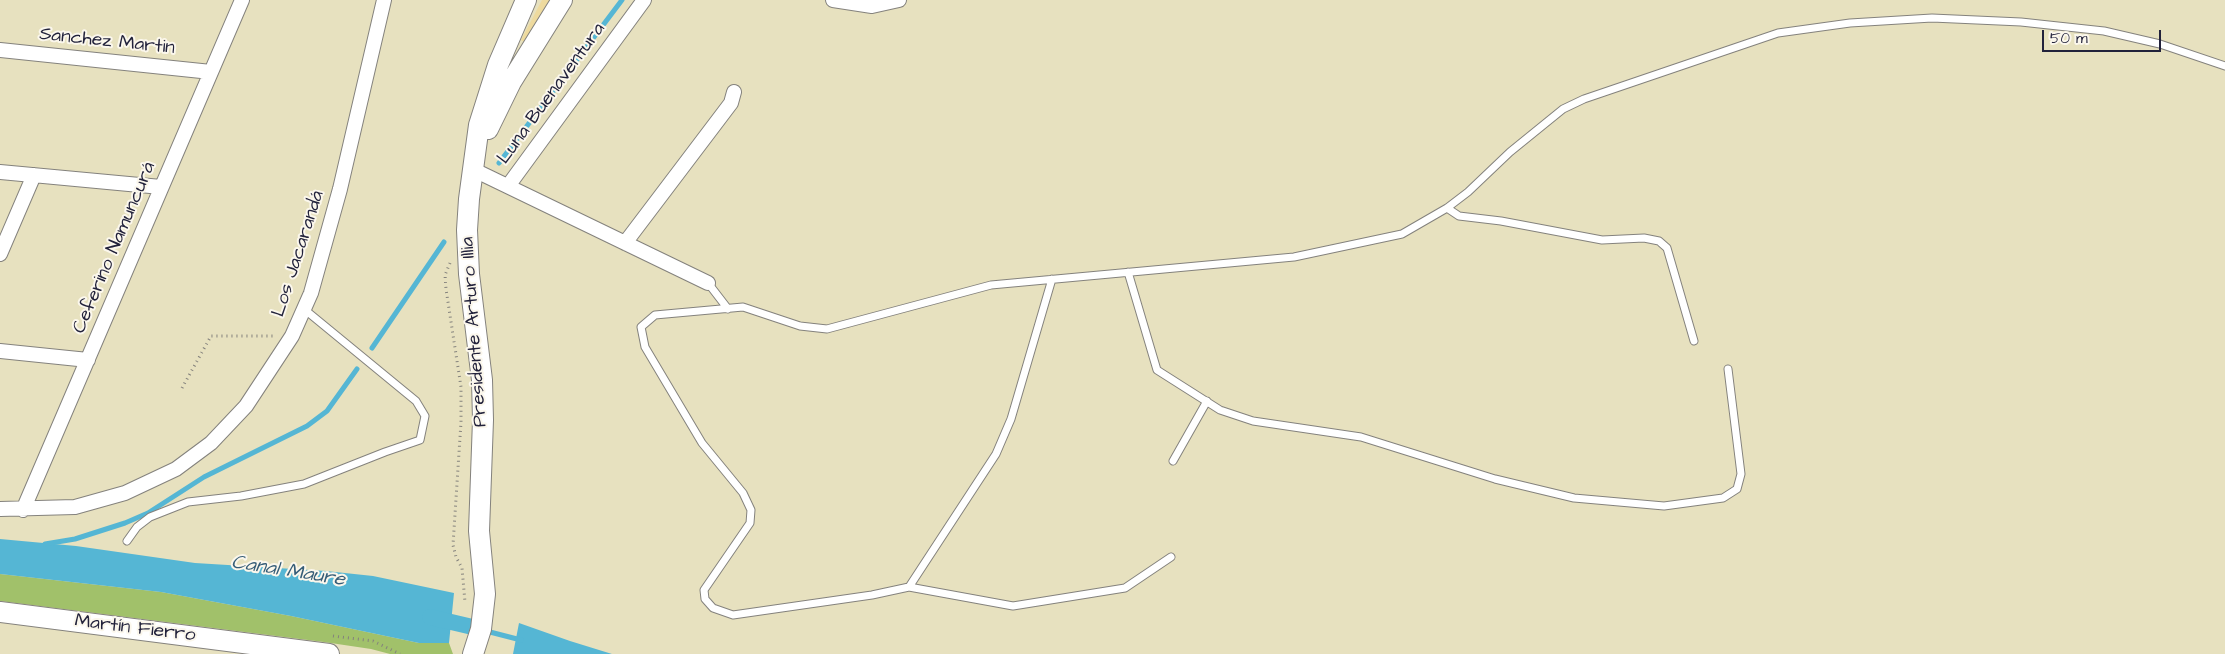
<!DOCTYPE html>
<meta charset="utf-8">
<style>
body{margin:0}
#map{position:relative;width:2225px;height:654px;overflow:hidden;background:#e7e1bf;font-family:"Architects Daughter",sans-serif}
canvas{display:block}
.scale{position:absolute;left:2042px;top:30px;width:119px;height:22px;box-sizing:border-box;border:2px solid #22223b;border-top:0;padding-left:6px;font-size:15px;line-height:18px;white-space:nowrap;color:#22223b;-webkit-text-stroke:4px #fbf7ec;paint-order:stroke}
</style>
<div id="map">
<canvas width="2225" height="654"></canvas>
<div class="scale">50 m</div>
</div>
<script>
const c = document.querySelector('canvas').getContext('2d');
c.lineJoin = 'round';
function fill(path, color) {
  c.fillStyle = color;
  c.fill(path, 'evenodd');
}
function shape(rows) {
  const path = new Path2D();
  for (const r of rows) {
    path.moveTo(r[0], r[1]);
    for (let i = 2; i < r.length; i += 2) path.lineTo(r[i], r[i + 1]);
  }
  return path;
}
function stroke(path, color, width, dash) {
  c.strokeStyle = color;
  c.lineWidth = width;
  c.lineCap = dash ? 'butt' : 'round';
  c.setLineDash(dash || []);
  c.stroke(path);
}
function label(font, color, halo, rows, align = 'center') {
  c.font = font + ' "Architects Daughter",sans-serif';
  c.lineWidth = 4;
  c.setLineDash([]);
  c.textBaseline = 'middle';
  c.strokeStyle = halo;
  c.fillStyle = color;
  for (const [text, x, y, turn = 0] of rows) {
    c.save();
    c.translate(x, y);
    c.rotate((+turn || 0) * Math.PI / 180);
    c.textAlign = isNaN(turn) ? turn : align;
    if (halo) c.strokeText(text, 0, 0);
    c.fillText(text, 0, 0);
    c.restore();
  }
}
fill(shape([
 [0,574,161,592,291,616,419,643,449,643,453,654,390,654,371,649,324,642,0,601]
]), '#a1c16a');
fill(shape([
 [542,0,550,0,524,42,521,40]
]), '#eeda9e');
fill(shape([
 [0,539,76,546,195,563,326,571,373,576,454,593,449,643,419,643,291,616,161,592,0,574],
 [519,623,570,641,612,654,513,654]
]), '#55b6d4');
stroke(shape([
 [499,163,622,0],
 [372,348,444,242],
 [45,544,75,539,125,523,148,513,204,477,307,426,327,411,357,369],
 [486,631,521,640]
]), '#55b6d4', 5);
stroke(shape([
 [430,617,481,629]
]), '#55b6d4', 16);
const lane = shape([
 [1447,208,1459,216,1501,221,1602,240,1644,238,1659,241,1667,248,1694,341],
 [1128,272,1157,370,1220,410,1253,421,1361,437,1495,479,1574,498,1664,506,1723,498,1737,489,1741,474,1728,369],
 [708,283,728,309],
 [1173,461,1207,401],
 [127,541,137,527,150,517,188,502,241,496,304,484,385,452,420,440,425,416,416,401,304,309],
 [1171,557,1125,588,1013,606,909,587,872,595,733,615,713,608,705,599,704,590,750,523,751,510,743,493,702,443,645,347,641,327,655,315,743,307,800,326,827,329,991,285,1294,257,1402,234,1447,208,1468,192,1510,152,1563,109,1584,99,1778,33,1850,23,1932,18,2021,22,2104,31,2160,44,2225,66],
 [909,587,996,454,1011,419,1052,279]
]);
const street = shape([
 [833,0,872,6,899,0],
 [0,50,211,72],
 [472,169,708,283],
 [0,172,161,187],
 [508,186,644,0],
 [625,243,731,103,734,92],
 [0,254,34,175],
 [0,351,88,360],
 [0,509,75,507,125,493,176,469,211,443,246,406,292,336,311,293,340,189,384,0],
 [23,510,242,0]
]);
const secondary = shape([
 [488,129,511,82,562,0],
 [0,612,329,654],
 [473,654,481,629,485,594,479,531,483,420,482,380,469,274,467,230,469,199,479,125,498,65,526,0]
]);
stroke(lane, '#84827d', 9);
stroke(street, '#84827d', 16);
stroke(secondary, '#84827d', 22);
stroke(shape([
 [450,263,445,275,446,289,461,387,461,422,453,545,456,557,462,568,465,602],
 [182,388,211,336,276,336],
 [333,636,373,641,400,654]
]), '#84827d', 3, [1, 4]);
stroke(lane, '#fff', 7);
stroke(street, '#fff', 14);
stroke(secondary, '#fff', 20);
label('19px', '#22223b', '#fbf7ec', [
 ["Sanchez Martin",107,42,6],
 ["Luna Buenaventura",552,94,-54],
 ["Ceferino Namuncurá",115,248,-67],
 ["Los Jacarandá",299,254,-72],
 ["Presidente Arturo Illia",475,332,-94],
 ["Martín Fierro",135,629,7]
]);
label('italic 20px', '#365d78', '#fbf7ec', [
 ["Canal Maure",288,572,9]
]);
</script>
